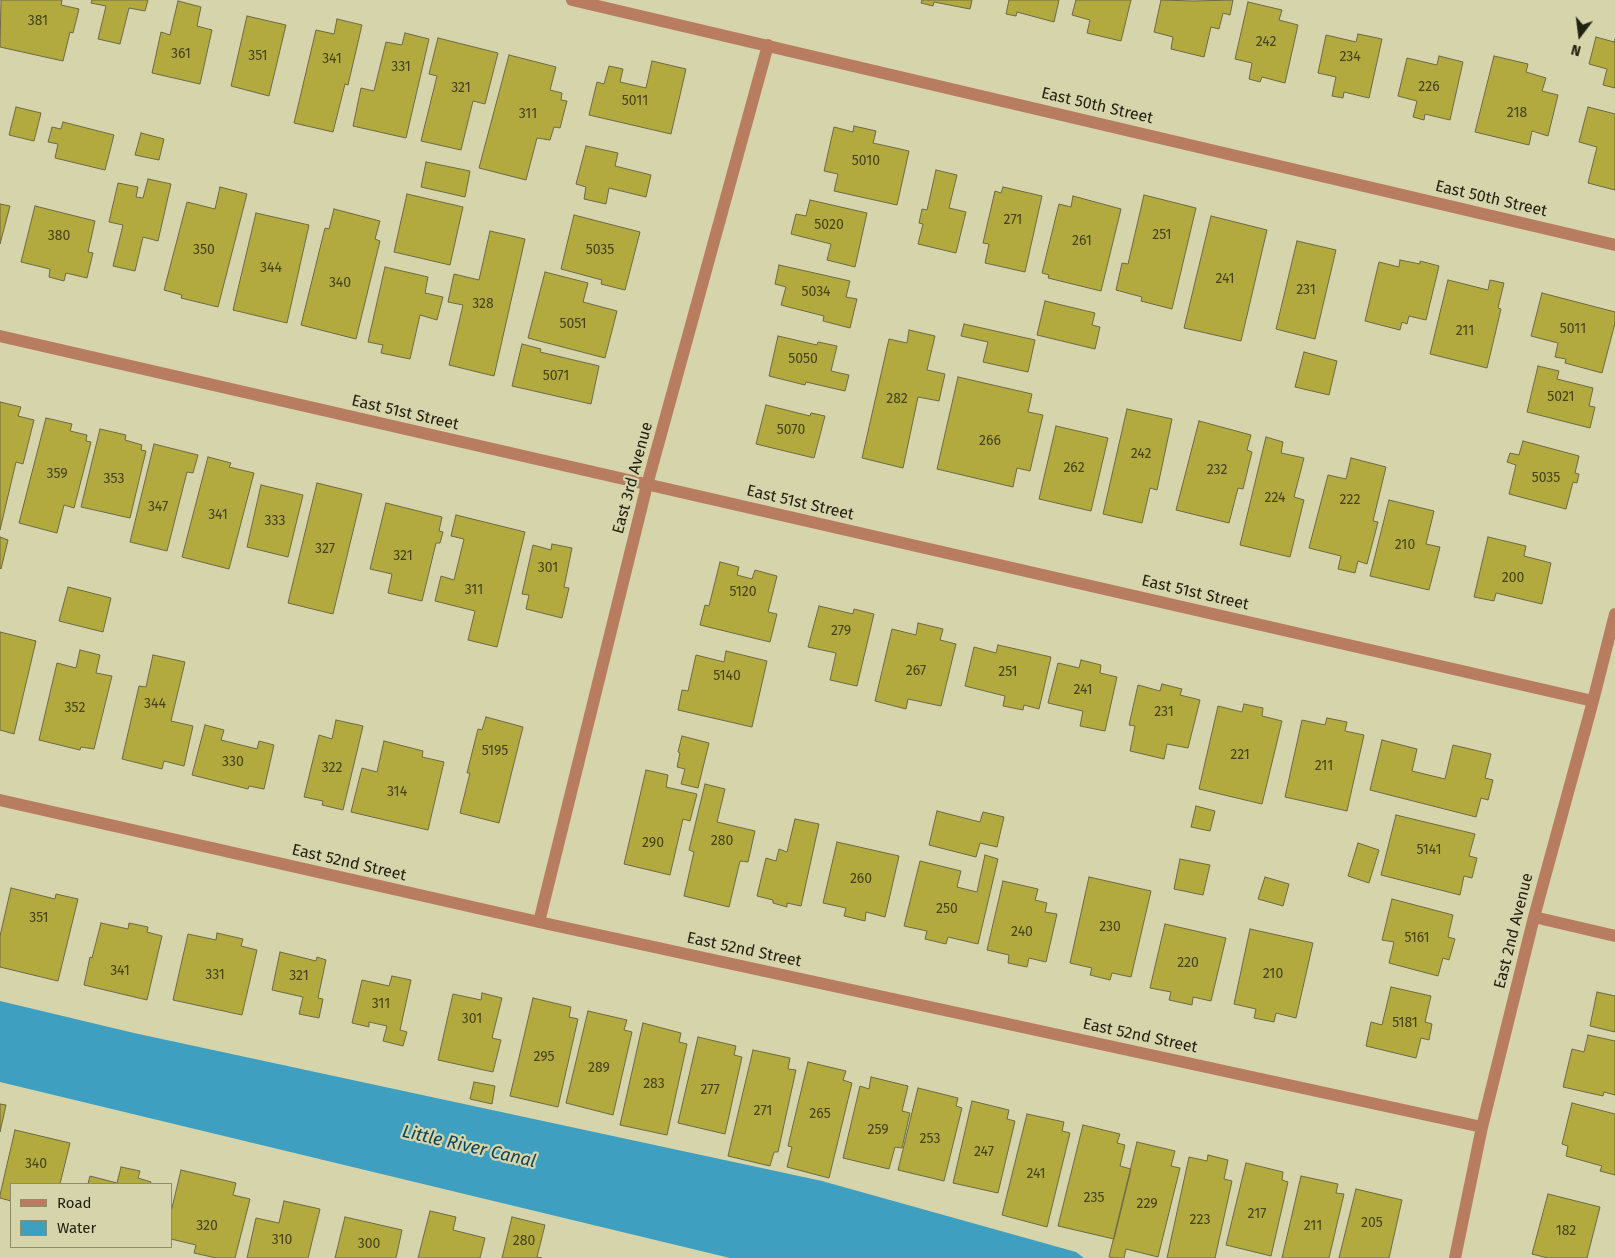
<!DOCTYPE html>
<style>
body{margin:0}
#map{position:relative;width:1615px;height:1258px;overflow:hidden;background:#d6d4ab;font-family:"Fira Sans",sans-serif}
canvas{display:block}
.legend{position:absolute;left:10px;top:1183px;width:162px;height:65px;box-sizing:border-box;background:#d6d4ab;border:1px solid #8e8c6d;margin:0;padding:6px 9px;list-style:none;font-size:15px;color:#222111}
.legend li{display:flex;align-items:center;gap:10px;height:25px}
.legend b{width:25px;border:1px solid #8e8c6d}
.north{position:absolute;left:1555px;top:10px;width:50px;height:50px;-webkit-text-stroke:4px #d6d4ab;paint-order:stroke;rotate:195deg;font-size:14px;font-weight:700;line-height:20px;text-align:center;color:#222111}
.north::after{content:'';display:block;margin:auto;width:18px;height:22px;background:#222111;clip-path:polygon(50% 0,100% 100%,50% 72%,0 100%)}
</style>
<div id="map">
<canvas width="1615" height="1258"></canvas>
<ul class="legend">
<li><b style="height:6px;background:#b87c61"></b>Road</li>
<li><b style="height:14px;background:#3e9fc1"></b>Water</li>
</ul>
<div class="north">N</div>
</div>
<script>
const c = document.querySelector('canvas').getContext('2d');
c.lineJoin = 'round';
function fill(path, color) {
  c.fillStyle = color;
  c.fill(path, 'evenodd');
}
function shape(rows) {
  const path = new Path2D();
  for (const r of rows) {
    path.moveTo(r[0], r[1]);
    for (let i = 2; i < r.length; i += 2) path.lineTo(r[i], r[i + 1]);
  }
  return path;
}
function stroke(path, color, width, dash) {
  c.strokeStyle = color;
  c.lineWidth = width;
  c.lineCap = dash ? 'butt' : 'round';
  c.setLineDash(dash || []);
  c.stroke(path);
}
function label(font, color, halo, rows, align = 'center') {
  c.font = font + ' "Fira Sans",sans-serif';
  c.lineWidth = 4.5;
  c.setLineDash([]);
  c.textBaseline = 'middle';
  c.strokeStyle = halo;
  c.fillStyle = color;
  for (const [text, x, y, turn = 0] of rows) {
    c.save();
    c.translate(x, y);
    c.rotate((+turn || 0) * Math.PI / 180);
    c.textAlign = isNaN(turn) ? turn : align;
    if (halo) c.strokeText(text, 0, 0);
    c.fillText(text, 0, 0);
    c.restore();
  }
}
fill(shape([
 [0,1001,134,1033,822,1181,1076,1252,1084,1258,730,1258,0,1082]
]), '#3e9fc1');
const building = shape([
 [1,0,62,0,61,5,79,9,73,33,70,32,63,61,0,47,1,0],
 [92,0,148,0,145,11,129,8,120,44,98,39,106,6,91,3,92,0],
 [922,0,972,0,970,9,934,2,933,6,921,3,922,0],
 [1009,0,1059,0,1054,22,1017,12,1016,16,1006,14,1009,0],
 [1076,0,1131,0,1121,41,1087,33,1090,20,1072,15,1076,0],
 [1161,0,1193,1,1233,0,1230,15,1223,13,1219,29,1211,27,1204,57,1171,49,1173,37,1154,32,1161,0],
 [178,1,201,7,197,26,212,30,200,84,152,73,161,32,170,35,178,1],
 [1248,2,1282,10,1279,20,1298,25,1285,83,1262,77,1260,82,1249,79,1252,63,1235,59,1248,2],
 [247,16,286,25,269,96,231,86,247,16],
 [337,19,362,25,348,85,345,84,333,132,294,123,316,30,334,34,337,19],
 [405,33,429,39,406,138,353,126,361,88,374,91,386,42,402,45,405,33],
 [1358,34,1382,39,1369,98,1344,92,1343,98,1332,96,1336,77,1318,73,1326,35,1356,42,1358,34],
 [1596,37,1614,42,1615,39,1615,88,1603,85,1607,69,1589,64,1596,37],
 [438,38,498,53,485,104,473,101,461,150,421,141,437,76,429,74,438,38],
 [509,55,556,67,550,90,562,93,561,100,567,101,560,128,554,127,550,140,537,138,526,180,479,168,509,55],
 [1439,56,1463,62,1450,120,1425,114,1424,120,1413,117,1417,101,1398,96,1407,58,1437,65,1439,56],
 [1494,56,1528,64,1526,72,1546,78,1542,91,1558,95,1548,136,1532,131,1529,145,1475,132,1494,56],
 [652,61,686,69,671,134,589,115,597,82,604,84,609,66,623,69,620,82,646,88,652,61],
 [16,107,41,113,34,141,9,135,16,107],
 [1588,107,1615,114,1615,190,1588,183,1597,147,1579,142,1588,107],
 [63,122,114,135,105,170,55,158,58,144,48,142,50,135,52,127,61,129,63,122],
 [854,126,876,131,873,143,909,151,897,205,834,191,838,174,824,171,834,127,853,132,854,126],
 [141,133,164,139,159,160,135,155,141,133],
 [586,146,618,153,615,166,651,175,646,197,609,188,606,204,584,199,586,187,576,184,586,146],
 [426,162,470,171,465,197,421,187,426,162],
 [936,170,957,175,949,208,966,212,956,253,918,244,923,224,919,223,922,209,927,210,936,170],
 [148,179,171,184,158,241,143,237,135,271,113,266,123,225,109,222,118,183,138,187,136,197,143,198,148,179],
 [220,187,247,194,218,307,181,298,182,295,164,290,187,202,215,209,220,187],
 [1003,187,1042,196,1025,272,985,263,989,244,983,243,995,191,1001,193,1003,187],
 [407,194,463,207,450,265,394,252,407,194],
 [1144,195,1196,208,1172,309,1141,301,1142,297,1116,290,1122,263,1128,264,1144,195],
 [1073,196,1121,209,1101,291,1048,278,1049,275,1042,273,1059,204,1071,207,1073,196],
 [810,200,867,213,855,267,827,260,831,244,791,234,796,214,806,216,810,200],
 [0,204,10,206,0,244,0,204],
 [35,206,95,221,88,252,93,253,87,278,66,273,64,281,49,277,50,269,21,262,35,206],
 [334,209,380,221,375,239,380,241,356,339,301,325,325,228,329,229,334,209],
 [256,213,309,225,287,323,233,310,256,213],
 [574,215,640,232,625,290,601,284,602,280,561,269,574,215],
 [1211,216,1267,230,1241,341,1184,328,1211,216],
 [490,231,525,239,494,376,449,365,463,305,448,302,454,274,479,280,490,231],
 [1297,241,1336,250,1315,339,1276,329,1297,241],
 [1400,260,1420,264,1420,261,1439,266,1426,320,1409,316,1407,324,1402,322,1400,330,1365,321,1379,262,1399,267,1400,260],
 [779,265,850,281,846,297,857,299,850,328,823,321,824,316,781,305,786,287,775,284,779,265],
 [385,267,428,277,425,293,443,297,437,320,420,315,410,359,381,353,383,345,368,342,385,267],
 [545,272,588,283,583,302,617,311,605,358,528,338,545,272],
 [1448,280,1488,290,1490,280,1504,283,1498,308,1501,309,1487,368,1430,354,1448,280],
 [1542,293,1615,312,1615,323,1602,373,1565,363,1566,359,1555,357,1558,343,1531,336,1542,293],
 [1045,301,1095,313,1092,325,1100,327,1095,349,1037,335,1045,301],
 [964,324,1035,340,1028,372,983,362,988,342,961,336,964,324],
 [909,330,935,336,927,370,945,374,939,401,918,397,903,468,862,458,889,339,907,343,909,330],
 [778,336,817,345,818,342,837,346,831,371,849,375,845,391,806,382,805,385,769,376,778,336],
 [522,344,541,349,540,352,599,366,591,404,512,386,522,344],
 [1304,352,1337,361,1329,395,1295,387,1304,352],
 [1538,366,1559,371,1557,379,1593,388,1589,406,1595,407,1590,428,1527,412,1538,366],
 [958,377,1032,394,1028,412,1043,415,1030,471,1017,468,1013,487,937,469,958,377],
 [0,402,21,407,18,416,34,420,23,464,16,462,0,530,0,402],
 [766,405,810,416,811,413,825,416,814,458,756,444,766,405],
 [1127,409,1172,419,1157,490,1150,488,1142,523,1103,514,1127,409],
 [46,418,72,424,70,431,87,435,86,441,91,442,74,508,64,505,57,533,19,523,46,418],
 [1199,421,1251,435,1247,450,1252,452,1243,489,1238,488,1229,523,1176,510,1199,421],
 [1056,426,1108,438,1091,511,1039,499,1056,426],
 [100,429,126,435,125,440,142,445,141,450,146,451,130,518,81,507,100,429],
 [1266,437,1283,442,1281,453,1304,458,1294,497,1304,500,1290,557,1240,545,1266,437],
 [1523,441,1579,456,1575,473,1579,474,1577,483,1573,482,1566,509,1509,494,1516,465,1507,462,1510,453,1519,455,1523,441],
 [154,444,198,455,193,473,187,472,167,551,130,542,154,444],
 [208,457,231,463,229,467,254,473,229,569,182,557,208,457],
 [1351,458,1386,467,1373,521,1378,522,1367,564,1358,561,1355,573,1338,569,1341,556,1309,548,1328,475,1346,479,1351,458],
 [317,483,362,494,333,614,288,603,317,483],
 [261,485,303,495,288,557,247,547,261,485],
 [1389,500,1434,511,1426,544,1440,547,1429,590,1370,576,1389,500],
 [386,503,442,517,439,531,443,532,440,543,436,543,422,601,388,593,392,574,370,569,386,503],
 [456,515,525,532,497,647,468,640,475,611,435,601,441,576,454,580,464,539,451,536,456,515],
 [0,537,8,540,1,569,0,568,0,537],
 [1488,537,1526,546,1524,556,1551,563,1542,604,1496,593,1494,601,1474,597,1488,537],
 [552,544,572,548,564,587,569,588,562,618,526,609,529,595,522,594,533,545,551,550,552,544],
 [720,562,739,567,737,575,752,579,755,570,777,576,768,612,777,614,770,642,700,625,705,605,709,606,720,562],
 [68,587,111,598,103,632,59,621,68,587],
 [819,606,853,614,854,609,874,614,857,686,830,680,836,653,808,647,819,606],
 [918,623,943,629,940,640,956,644,941,706,908,699,906,709,875,701,892,629,916,635,918,623],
 [0,632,36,641,14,734,0,730,0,632],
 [998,645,1051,657,1039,709,1024,705,1023,710,1003,706,1005,696,965,686,974,647,996,653,998,645],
 [80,650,100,655,96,673,112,676,94,749,81,747,80,750,39,740,57,663,76,668,80,650],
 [726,651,767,661,752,727,678,710,682,690,688,691,696,655,724,662,726,651],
 [153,655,185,662,171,721,193,726,184,766,164,761,162,769,122,759,139,686,146,687,153,655],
 [1081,660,1101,665,1100,673,1117,677,1105,731,1080,726,1083,711,1048,703,1058,663,1079,668,1081,660],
 [1162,684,1182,689,1180,695,1200,700,1188,748,1167,744,1164,759,1130,751,1135,726,1129,725,1138,685,1160,691,1162,684],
 [1244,704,1263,708,1262,716,1282,721,1262,804,1199,789,1218,706,1242,712,1244,704],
 [486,717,523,727,499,823,460,813,470,773,467,773,478,729,482,730,486,717],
 [1327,718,1347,722,1345,731,1364,735,1347,811,1285,797,1302,720,1325,725,1327,718],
 [336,720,363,726,343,810,322,805,323,801,304,797,319,735,332,739,336,720],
 [205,725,224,730,221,740,257,749,259,741,274,745,264,789,249,786,248,789,192,775,205,725],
 [682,736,709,743,698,788,681,784,685,769,677,767,680,753,678,752,682,736],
 [1382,740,1417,749,1412,771,1445,779,1453,745,1491,754,1485,778,1493,780,1488,800,1481,798,1476,817,1370,790,1382,740],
 [384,741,423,751,422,757,444,762,428,830,351,812,362,768,377,772,384,741],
 [646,770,668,775,666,787,697,794,690,821,683,819,670,875,624,864,646,770],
 [705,784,725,789,717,822,755,831,748,862,740,861,729,907,684,896,694,852,689,850,705,784],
 [1196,806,1215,811,1210,831,1191,827,1196,806],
 [937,811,980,822,983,812,1004,817,997,847,980,843,976,857,929,845,937,811],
 [1396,815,1475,834,1469,856,1477,858,1472,878,1464,876,1460,895,1381,875,1396,815],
 [795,819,819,824,801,906,787,903,787,907,773,903,773,900,757,896,766,858,776,861,779,849,787,852,795,819],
 [837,842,899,856,885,917,866,912,865,921,844,916,846,908,823,903,837,842],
 [1358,843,1379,850,1369,883,1348,876,1358,843],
 [985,855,998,859,978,944,948,937,946,944,925,939,927,931,904,926,920,861,961,871,957,887,977,892,985,855],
 [1180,859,1210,865,1203,895,1174,889,1180,859],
 [1089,877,1151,891,1131,977,1112,973,1110,980,1090,975,1092,968,1070,963,1089,877],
 [1265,877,1289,884,1283,906,1258,899,1265,877],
 [1003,881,1038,889,1035,900,1047,903,1045,912,1057,914,1046,962,1029,958,1027,967,1008,963,1009,955,987,950,1003,881],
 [11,888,55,899,56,894,78,899,58,981,0,967,0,936,11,888],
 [1392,899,1453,915,1448,937,1455,939,1449,960,1443,958,1438,976,1389,963,1394,942,1382,940,1392,899],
 [101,923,128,929,129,923,148,927,147,932,162,936,147,1000,84,985,90,957,92,958,101,923],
 [1165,924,1226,938,1211,1001,1193,997,1192,1005,1169,1000,1171,992,1150,988,1165,924],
 [1250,929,1313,943,1296,1018,1276,1013,1274,1022,1254,1018,1256,1009,1234,1004,1250,929],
 [217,933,243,939,241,946,257,950,242,1015,173,1000,188,934,216,940,217,933],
 [280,952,316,961,317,957,326,960,318,998,323,999,319,1018,299,1014,303,997,272,990,280,952],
 [392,976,411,980,400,1030,407,1032,403,1046,383,1041,387,1026,369,1022,369,1027,352,1023,362,980,389,986,392,976],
 [1391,987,1431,996,1425,1022,1432,1024,1429,1040,1421,1038,1416,1058,1366,1046,1371,1022,1382,1025,1391,987],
 [1597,992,1615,996,1615,1032,1590,1026,1597,992],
 [482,993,502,998,492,1038,501,1040,493,1072,438,1060,453,994,481,1000,482,993],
 [533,998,571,1007,569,1017,578,1019,558,1107,510,1096,533,998],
 [588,1011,627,1020,624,1030,632,1032,613,1115,566,1103,588,1011],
 [643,1023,681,1033,679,1042,687,1044,667,1135,620,1125,643,1023],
 [1588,1035,1615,1041,1615,1095,1604,1092,1603,1096,1563,1087,1572,1049,1584,1052,1588,1035],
 [698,1037,736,1046,734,1055,742,1057,725,1134,678,1123,698,1037],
 [753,1050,790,1058,788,1069,796,1070,778,1152,774,1152,770,1166,728,1156,753,1050],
 [808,1062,846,1071,843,1080,852,1083,829,1178,787,1167,792,1147,788,1146,808,1062],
 [871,1077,908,1086,902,1111,910,1113,902,1148,895,1147,889,1169,843,1158,860,1086,869,1089,871,1077],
 [474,1082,495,1086,492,1104,470,1099,474,1082],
 [918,1088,958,1098,956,1106,962,1108,944,1181,898,1170,918,1088],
 [972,1101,1009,1110,1007,1119,1015,1121,998,1193,953,1183,972,1101],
 [1572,1103,1615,1114,1615,1175,1600,1171,1602,1166,1566,1156,1568,1146,1562,1144,1572,1103],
 [0,1104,6,1105,0,1132,0,1104],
 [1027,1114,1064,1122,1062,1131,1070,1133,1047,1227,1002,1215,1027,1114],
 [1083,1125,1120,1134,1117,1143,1125,1145,1120,1166,1131,1169,1114,1239,1058,1226,1083,1125],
 [15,1130,70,1143,60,1184,11,1184,11,1201,0,1198,0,1195,15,1130],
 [1137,1142,1175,1151,1171,1166,1180,1168,1158,1257,1126,1249,1124,1258,1114,1258,1109,1257,1137,1142],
 [1208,1155,1228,1160,1224,1179,1232,1181,1215,1258,1167,1258,1189,1157,1207,1161,1208,1155],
 [1246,1163,1283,1172,1282,1180,1288,1182,1271,1256,1226,1245,1246,1163],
 [121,1167,140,1171,138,1178,151,1182,150,1184,88,1184,90,1176,117,1183,121,1167],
 [181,1170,236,1183,233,1195,250,1199,235,1258,216,1258,194,1253,196,1245,171,1239,171,1212,181,1170],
 [1301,1176,1338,1184,1336,1193,1344,1194,1329,1258,1282,1258,1301,1176],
 [1356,1189,1402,1200,1389,1258,1339,1258,1356,1189],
 [1548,1194,1600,1207,1587,1258,1548,1258,1532,1254,1548,1194],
 [284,1201,320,1209,308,1258,247,1258,256,1218,279,1223,284,1201],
 [430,1211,456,1217,453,1230,485,1238,480,1258,418,1258,430,1211],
 [345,1217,402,1230,396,1258,335,1258,345,1217],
 [512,1217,545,1225,537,1257,542,1258,502,1258,512,1217]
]);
fill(building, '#b2aa3f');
stroke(building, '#6c6944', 1);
stroke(shape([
 [572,0,1615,245],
 [0,336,1593,701],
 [0,800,539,922,1482,1127],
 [1534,917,1615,936],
 [539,922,647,485,768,45],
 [1455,1258,1482,1127,1534,917,1593,701,1615,614]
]), '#b87c61', 12);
label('14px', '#46431c', null, [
 ["381",38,21],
 ["242",1266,42],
 ["361",181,54],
 ["351",258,56],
 ["234",1350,57],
 ["341",332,59],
 ["331",401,67],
 ["226",1429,87],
 ["321",461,88],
 ["5011",635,101],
 ["218",1517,113],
 ["311",528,114],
 ["5010",866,161],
 ["271",1013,220],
 ["5020",829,225],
 ["251",1162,235],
 ["380",59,236],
 ["261",1082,241],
 ["350",204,250],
 ["5035",600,250],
 ["344",271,268],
 ["241",1225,279],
 ["340",340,283],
 ["231",1306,290],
 ["5034",816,292],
 ["328",483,304],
 ["5051",573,324],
 ["5011",1573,329],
 ["211",1465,331],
 ["5050",803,359],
 ["5071",556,376],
 ["5021",1561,397],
 ["282",897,399],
 ["5070",791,430],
 ["266",990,441],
 ["242",1141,454],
 ["262",1074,468],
 ["232",1217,470],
 ["359",57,474],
 ["5035",1546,478],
 ["353",114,479],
 ["224",1275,498],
 ["222",1350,500],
 ["347",158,507],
 ["341",218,515],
 ["333",275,521],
 ["210",1405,545],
 ["327",325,549],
 ["321",403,556],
 ["301",548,568],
 ["200",1513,578],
 ["311",474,590],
 ["5120",743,592],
 ["279",841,631],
 ["267",916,671],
 ["251",1008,672],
 ["5140",727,676],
 ["241",1083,690],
 ["344",155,704],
 ["352",75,708],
 ["231",1164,712],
 ["5195",495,751],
 ["221",1240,755],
 ["330",233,762],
 ["211",1324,766],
 ["322",332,768],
 ["314",397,792],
 ["280",722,841],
 ["290",653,843],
 ["5141",1429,850],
 ["260",861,879],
 ["250",947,909],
 ["351",39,918],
 ["230",1110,927],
 ["240",1022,932],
 ["5161",1417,938],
 ["220",1188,963],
 ["341",120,971],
 ["210",1273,974],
 ["331",215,975],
 ["321",299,976],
 ["311",381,1004],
 ["301",472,1019],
 ["5181",1405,1023],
 ["295",544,1057],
 ["289",599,1068],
 ["283",654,1084],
 ["277",710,1090],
 ["271",763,1111],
 ["265",820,1114],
 ["259",878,1130],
 ["253",930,1139],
 ["247",984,1152],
 ["340",36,1164],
 ["241",1036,1174],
 ["235",1094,1198],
 ["229",1147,1204],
 ["217",1257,1214],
 ["223",1200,1220],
 ["205",1372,1223],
 ["320",207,1226],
 ["211",1313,1226],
 ["182",1566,1231],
 ["310",282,1240],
 ["280",524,1241],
 ["300",369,1244]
]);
label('16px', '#222111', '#d6d4ab', [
 ["East 50th Street",1097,106,13],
 ["East 50th Street",1491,199,13],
 ["East 51st Street",405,413,13],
 ["East 3rd Avenue",633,478,-75],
 ["East 51st Street",800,503,13],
 ["East 51st Street",1195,593,13],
 ["East 52nd Street",349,863,13],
 ["East 2nd Avenue",1514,931,-76],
 ["East 52nd Street",744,950,12],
 ["East 52nd Street",1140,1036,12]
]);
label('italic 18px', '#0d4557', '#d6d4ab', [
 ["Little River Canal",469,1147,13]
]);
</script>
